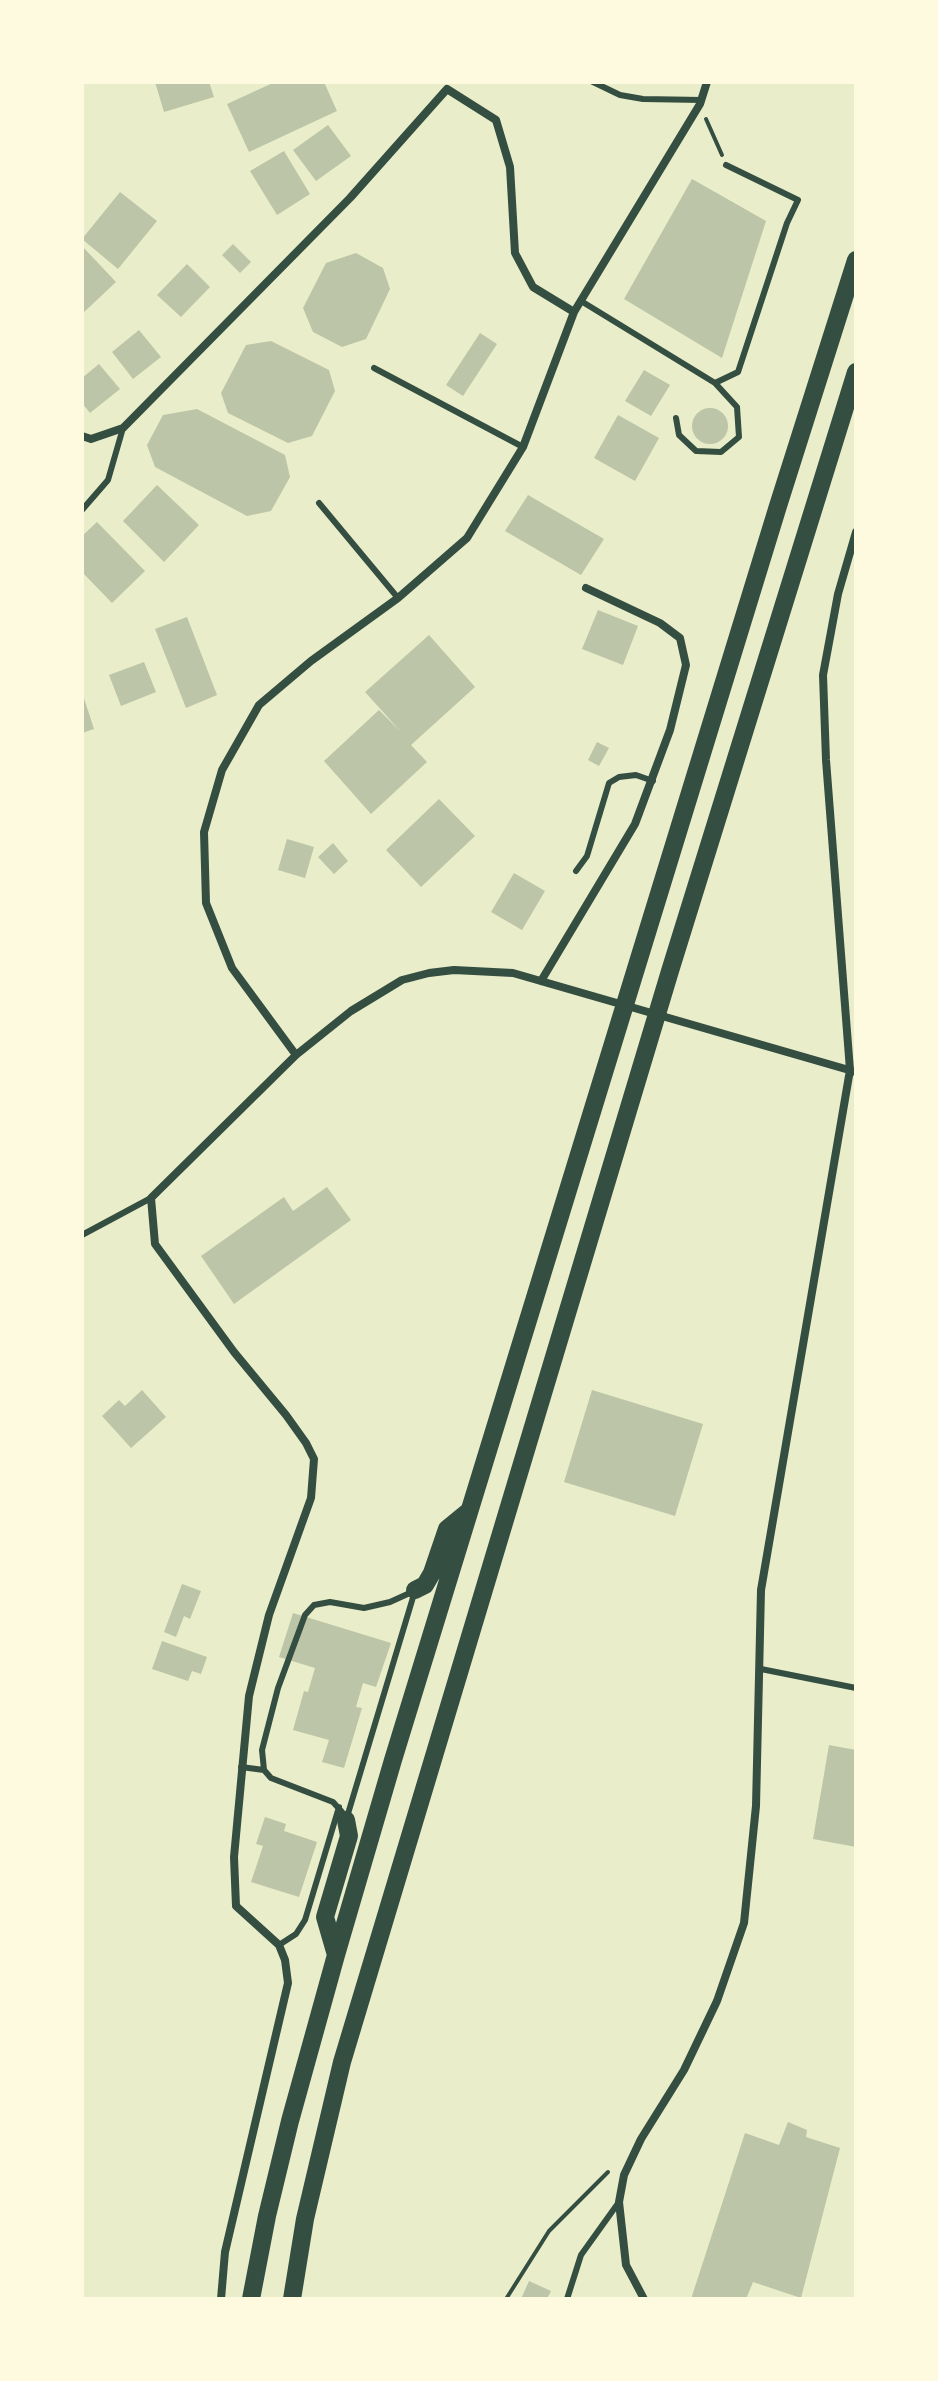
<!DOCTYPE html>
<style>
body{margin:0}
#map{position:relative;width:938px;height:2381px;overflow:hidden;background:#e9edc9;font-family:Commissioner,sans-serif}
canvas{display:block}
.frame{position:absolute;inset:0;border:84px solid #fefae0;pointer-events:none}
</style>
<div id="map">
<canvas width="938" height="2381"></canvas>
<div class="frame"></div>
</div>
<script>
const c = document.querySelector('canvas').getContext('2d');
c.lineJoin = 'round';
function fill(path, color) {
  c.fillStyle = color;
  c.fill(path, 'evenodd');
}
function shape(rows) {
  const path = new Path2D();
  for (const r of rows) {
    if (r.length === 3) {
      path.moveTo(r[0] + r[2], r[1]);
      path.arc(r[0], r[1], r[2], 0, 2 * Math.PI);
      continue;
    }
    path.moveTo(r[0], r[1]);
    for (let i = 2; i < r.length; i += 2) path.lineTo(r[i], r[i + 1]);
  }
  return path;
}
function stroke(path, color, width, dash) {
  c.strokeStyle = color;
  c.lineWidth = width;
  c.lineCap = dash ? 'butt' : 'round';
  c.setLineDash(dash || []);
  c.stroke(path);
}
fill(shape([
 [155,82,209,82,214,97,164,112],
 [275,82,324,82,337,111,249,152,227,104],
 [328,125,351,156,316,181,293,150],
 [284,151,310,194,277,215,250,171],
 [692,179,766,221,722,358,624,299],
 [120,192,157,221,118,269,82,239],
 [233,244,251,262,240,273,222,255],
 [82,246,116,282,82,314],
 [356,253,383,268,390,289,366,339,342,347,313,332,303,308,326,263],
 [187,264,210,287,181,317,157,295],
 [139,330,161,357,133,379,112,352],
 [480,333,497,344,463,396,446,385],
 [271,341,329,370,335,391,312,436,288,443,228,413,221,393,246,345],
 [99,364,120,389,90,413,82,403,82,378],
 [644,370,670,385,651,416,625,401],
 [710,426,18],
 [197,409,285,455,290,477,271,511,247,516,155,467,147,445,163,415],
 [618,415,659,438,635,481,594,458],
 [157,485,199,525,164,562,123,521],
 [528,495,604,539,581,575,505,531],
 [97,522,145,571,112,603,82,572,82,536],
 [598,610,638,626,623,665,582,649],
 [187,617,217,695,186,708,155,629],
 [429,635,475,687,411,745,427,762,371,814,324,761,379,710,402,733,365,692],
 [144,662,156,692,121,706,109,675],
 [82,692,94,729,82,733],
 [597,742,609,748,599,766,588,760],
 [439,799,475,836,421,887,386,850],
 [287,839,314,847,305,878,278,870],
 [333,843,348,861,334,874,318,857],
 [514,873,545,891,522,930,491,912],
 [327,1187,351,1220,234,1304,201,1256,284,1197,293,1211],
 [142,1390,166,1417,131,1448,102,1416,119,1400,125,1406],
 [592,1390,703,1424,675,1516,564,1482],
 [182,1584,201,1591,190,1619,184,1616,176,1637,164,1632],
 [293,1613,391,1643,376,1687,363,1683,356,1707,362,1708,344,1768,322,1762,329,1740,293,1730,304,1691,308,1692,315,1668,279,1657],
 [162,1641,207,1657,201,1674,192,1671,188,1681,152,1669],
 [829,1745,856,1750,856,1847,813,1839],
 [265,1817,286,1824,284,1831,317,1842,299,1897,251,1882,263,1846,256,1844],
 [788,2122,807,2130,806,2137,840,2148,801,2298,753,2282,746,2299,691,2299,745,2133,779,2145],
 [529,2281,551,2291,547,2299,521,2299]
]), '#bcc5a7');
stroke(shape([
 [706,119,722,155],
 [506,2299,549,2231,608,2172]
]), '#344e41', 4);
stroke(shape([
 [593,82,620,95,643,99,702,100],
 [581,301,715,383,738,372,787,223,798,200,726,165],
 [374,368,523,447],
 [676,418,679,435,696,451,721,452,739,437,737,407,715,383],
 [319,503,398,598],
 [82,510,108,480,123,428],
 [576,871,587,856,609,783,619,777,636,775,653,781],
 [82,1235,151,1198],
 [761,1669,856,1688],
 [241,1767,264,1770],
 [347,1817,414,1594],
 [345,1820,342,1812,333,1802,271,1778,264,1770,262,1750,278,1688,305,1615,314,1605,330,1602,364,1608,390,1602,412,1592],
 [279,1945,296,1934,305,1920,339,1807],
 [567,2299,581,2255,619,2202]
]), '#344e41', 6);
stroke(shape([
 [82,436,91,439,123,428,350,198,447,89,496,120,510,167,515,253,533,287,574,312],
 [541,981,635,824,670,730,686,665,680,638,660,623,586,588],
 [296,1055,232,968,206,903,204,832,222,770,259,705,311,661,398,598,467,538,523,447,574,312,700,104,707,82],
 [221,2299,225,2252,288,1983,285,1960,279,1945,236,1906,234,1857,249,1696,269,1615,311,1498,314,1459,306,1443,286,1415,234,1352,155,1244,151,1198,296,1055,351,1011,402,980,429,973,454,970,513,973,856,1072],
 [644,2299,626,2265,619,2202,624,2175,641,2139,684,2070,717,2001,744,1923,756,1806,761,1590,850,1070,826,760,823,675,838,594,856,532]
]), '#344e41', 8);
stroke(shape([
 [415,1590,425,1585,432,1573,447,1529,469,1511],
 [336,1955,325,1917,349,1836,346,1820],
 [251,2299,267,2216,290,2121,336,1955,393,1760,778,506,856,260],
 [292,2299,305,2219,342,2062,670,971,856,372]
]), '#344e41', 18);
</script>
